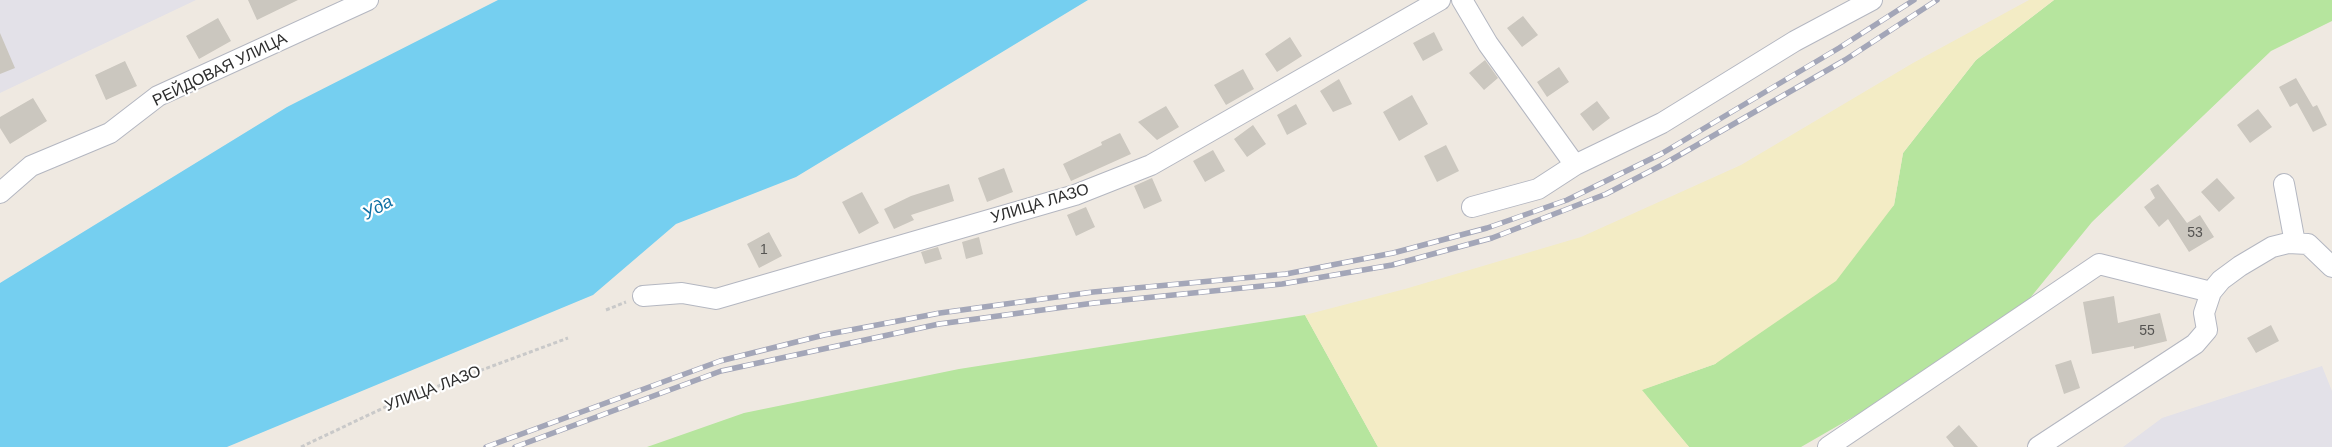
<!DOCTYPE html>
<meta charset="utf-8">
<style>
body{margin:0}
canvas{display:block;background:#efe9e1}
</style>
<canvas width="2332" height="447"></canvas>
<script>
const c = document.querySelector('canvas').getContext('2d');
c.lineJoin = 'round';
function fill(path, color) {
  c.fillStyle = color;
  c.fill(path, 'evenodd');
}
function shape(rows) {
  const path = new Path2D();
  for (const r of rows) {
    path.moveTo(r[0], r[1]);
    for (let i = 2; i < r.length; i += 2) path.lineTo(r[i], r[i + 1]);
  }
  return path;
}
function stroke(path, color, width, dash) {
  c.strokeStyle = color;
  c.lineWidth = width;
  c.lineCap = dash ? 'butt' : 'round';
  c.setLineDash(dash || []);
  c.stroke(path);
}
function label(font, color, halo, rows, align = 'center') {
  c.font = font + ' Helvetica,sans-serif';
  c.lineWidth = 4.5;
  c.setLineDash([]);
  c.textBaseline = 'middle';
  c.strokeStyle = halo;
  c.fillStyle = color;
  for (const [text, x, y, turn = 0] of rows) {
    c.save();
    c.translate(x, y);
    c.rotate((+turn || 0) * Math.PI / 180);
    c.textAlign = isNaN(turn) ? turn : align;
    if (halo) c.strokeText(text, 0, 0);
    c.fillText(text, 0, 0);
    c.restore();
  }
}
fill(shape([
 [0,0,196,0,0,93],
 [2322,366,2332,391,2332,447,2123,447,2162,418]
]), '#e3e1e8');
fill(shape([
 [2054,0,2332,0,2332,21,2271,51,2092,222,2004,330,1801,447,1689,447,1641,390,1715,364,1894,205,1903,153,1976,60],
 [1305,315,1378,447,647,447,744,413,959,369]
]), '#b6e59e');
fill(shape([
 [2029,0,2054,0,1976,60,1903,153,1894,205,1836,281,1715,364,1642,390,1689,447,1378,447,1305,315,1405,289,1581,237,1741,165,1913,63]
]), '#f3ecc5');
fill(shape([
 [498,0,1088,0,796,177,676,224,593,295,227,447,0,447,0,283,287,107]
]), '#75cff0');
fill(shape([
 [248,0,298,0,257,20],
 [1523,16,1538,35,1522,47,1507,28],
 [218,18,231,41,199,59,186,36],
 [1434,32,1443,50,1423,61,1413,43],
 [0,33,15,68,0,74],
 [1290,37,1302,56,1277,72,1265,54],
 [1485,60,1498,78,1484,90,1469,73],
 [125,61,137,86,106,100,95,75],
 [1559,67,1569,82,1547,97,1537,82],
 [1243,69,1254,89,1226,105,1214,85],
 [2296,78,2313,107,2317,105,2327,125,2313,132,2297,103,2290,107,2279,87],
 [1339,79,1352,104,1333,112,1320,91],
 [1412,95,1428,124,1399,141,1383,112],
 [33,98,47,121,10,144,0,128,0,117],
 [1597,101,1610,118,1593,131,1580,114],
 [1296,104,1307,124,1287,135,1277,115],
 [1166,106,1179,127,1157,140,1138,122],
 [2258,109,2272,127,2250,143,2237,125],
 [1253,125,1266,144,1247,157,1234,139],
 [1120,133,1131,154,1071,181,1063,164,1102,145,1101,142],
 [1446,145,1459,171,1437,182,1424,156],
 [1213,150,1225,171,1205,182,1193,161],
 [1004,168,1013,192,987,202,978,178],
 [1152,178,1162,201,1144,209,1134,186],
 [2217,178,2235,198,2219,212,2201,192],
 [949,184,954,201,911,215,914,220,894,229,884,209,911,196],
 [2158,184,2187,223,2200,215,2214,237,2189,252,2168,219,2159,227,2144,207,2155,198,2150,189],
 [862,192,879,223,859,234,842,202],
 [1086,207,1095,227,1076,236,1067,215],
 [769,232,782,256,759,268,747,244],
 [979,237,983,254,966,259,962,242],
 [938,247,942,259,925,264,921,252],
 [2114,296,2118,323,2160,313,2167,341,2134,349,2134,346,2092,354,2083,302],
 [2271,325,2279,341,2256,353,2247,338],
 [2071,360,2080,388,2064,394,2055,365],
 [1959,425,1978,447,1954,447,1946,437]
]), '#cbc7bf');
const minor = shape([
 [1462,0,1488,44,1575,165],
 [2284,184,2295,243],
 [0,193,31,166,110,133,158,96,368,0],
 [1472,207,1538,189,1575,165,1662,123,1795,41,1872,0],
 [643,296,682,293,716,299,1075,195,1151,165,1440,0],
 [1828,447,2099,264,2211,292],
 [2038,447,2195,344,2207,330,2204,313,2211,292,2221,280,2240,266,2272,247,2288,243,2308,244,2332,267]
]);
stroke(minor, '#b4b7c1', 22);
stroke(shape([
 [606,310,626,302],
 [301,447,398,401,568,338]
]), '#c9c9c9', 3, [4, 2.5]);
stroke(minor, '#fff', 20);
const rail = shape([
 [486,447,720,361,824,335,940,313,1093,292,1286,274,1393,253,1487,228,1567,200,1661,154,1839,48,1914,0],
 [515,447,721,371,939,324,1094,303,1282,284,1392,265,1492,238,1606,194,1664,164,1845,60,1937,0]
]);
stroke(rail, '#a3a6b8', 5.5);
stroke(rail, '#fff', 4, [11]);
label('14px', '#555452', null, [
 ["53",2195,233],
 ["1",764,250],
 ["55",2147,331]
]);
label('16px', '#2e2e2e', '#fff', [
 ["РЕЙДОВАЯ УЛИЦА",220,70,-26],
 ["УЛИЦА ЛАЗО",1040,204,-17],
 ["УЛИЦА ЛАЗО",433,389,-21]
]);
label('italic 18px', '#0d6fa3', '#fff', [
 ["Уда",378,208,-29]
]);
</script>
